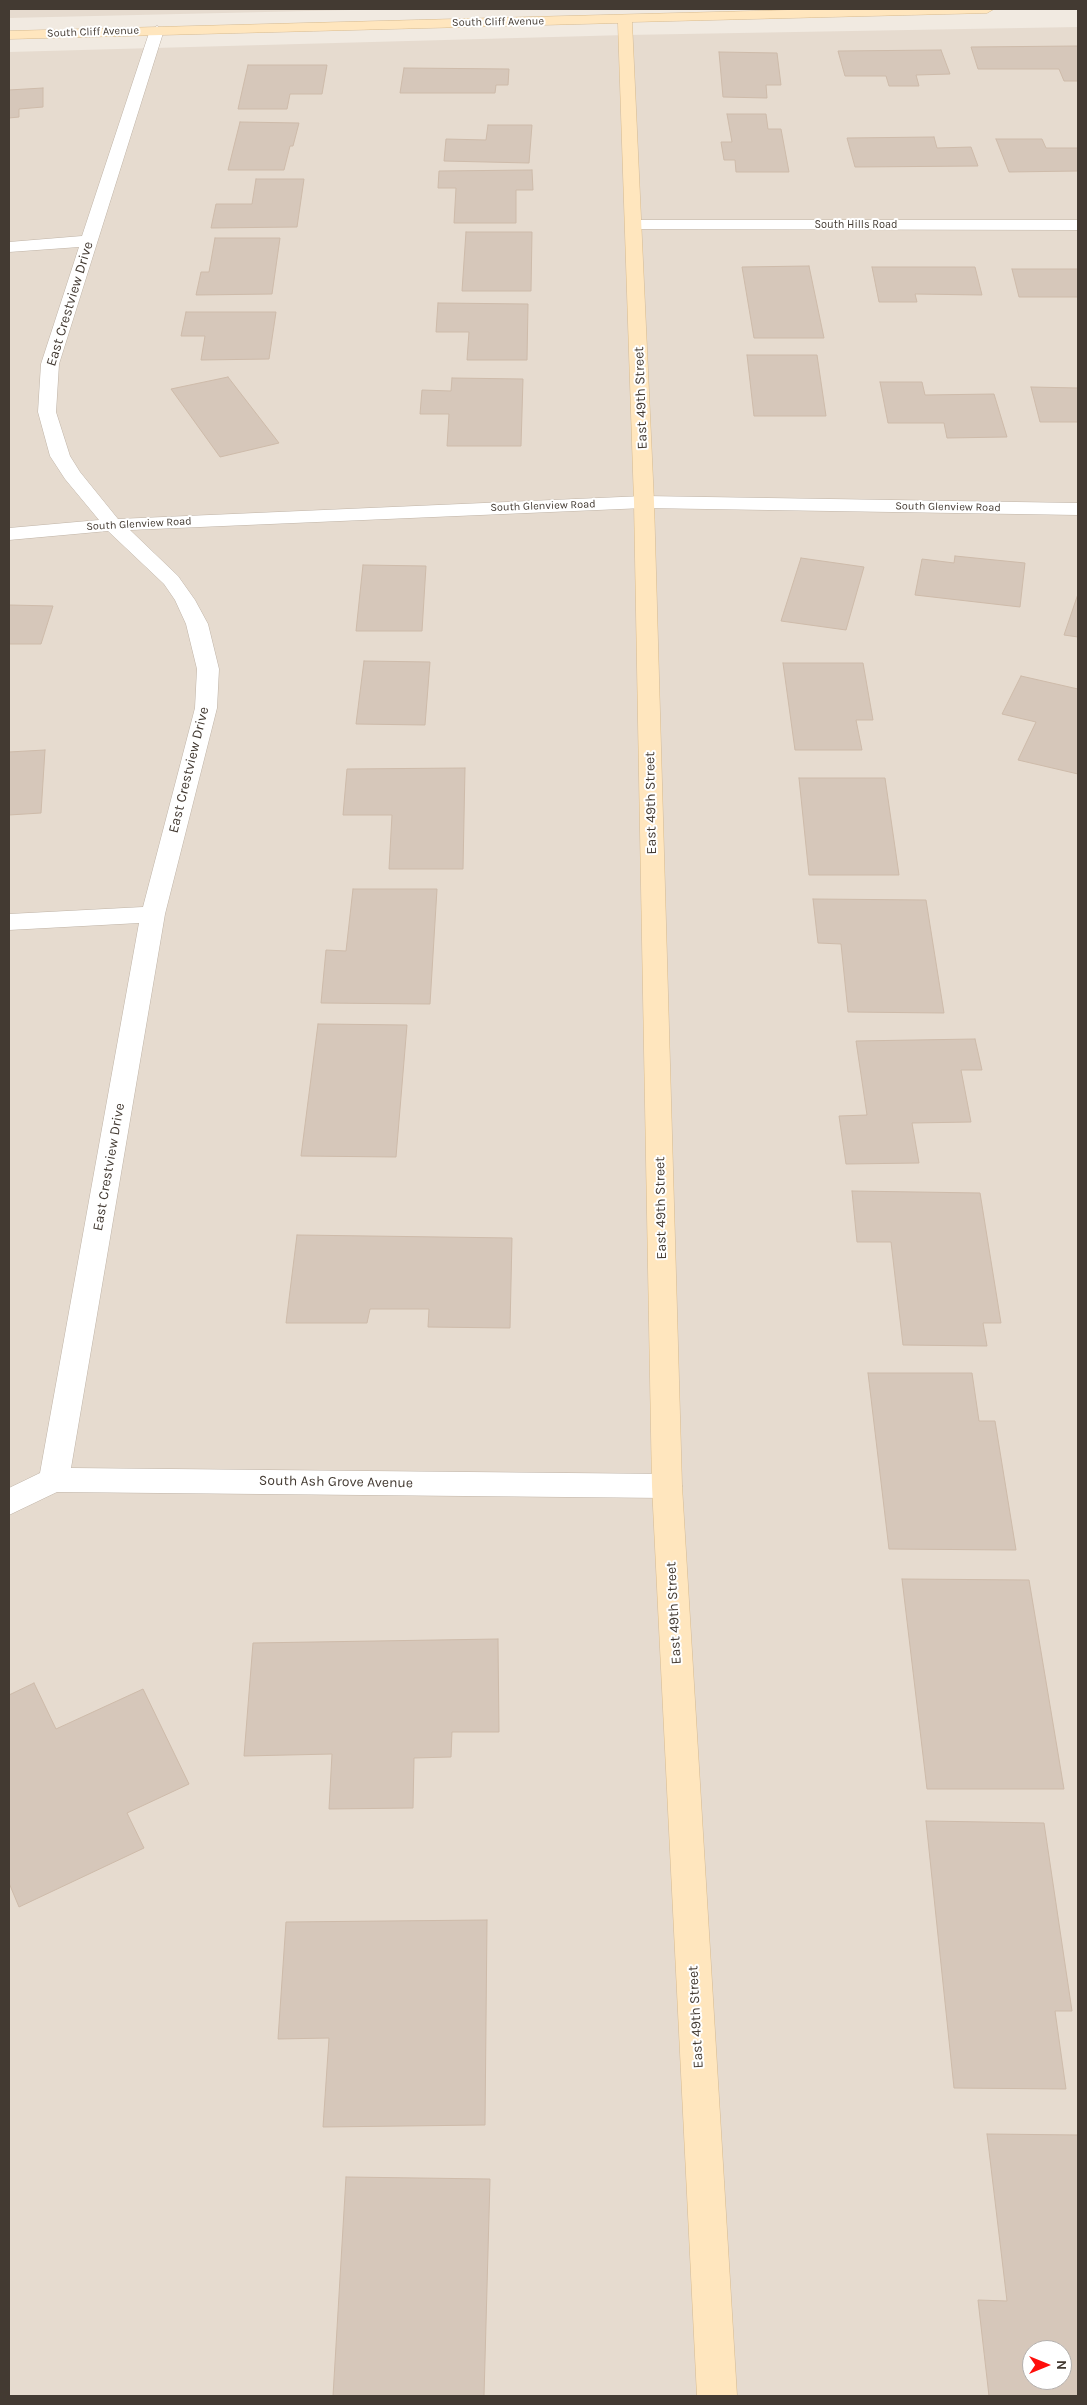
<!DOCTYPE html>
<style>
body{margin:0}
#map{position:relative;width:1087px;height:2405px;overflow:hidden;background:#f1eae1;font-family:Karla,sans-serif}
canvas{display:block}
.frame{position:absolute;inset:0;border:10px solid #433a32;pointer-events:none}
.north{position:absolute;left:1022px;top:2340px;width:50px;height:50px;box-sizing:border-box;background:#fff;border:1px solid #b4b0ad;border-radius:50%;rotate:90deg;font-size:14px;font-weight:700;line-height:20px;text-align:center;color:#433a32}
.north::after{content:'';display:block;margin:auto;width:18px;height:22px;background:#ff0e0b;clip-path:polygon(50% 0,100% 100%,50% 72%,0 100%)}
</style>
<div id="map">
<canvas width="1087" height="2405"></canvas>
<div class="frame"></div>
<div class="north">N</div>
</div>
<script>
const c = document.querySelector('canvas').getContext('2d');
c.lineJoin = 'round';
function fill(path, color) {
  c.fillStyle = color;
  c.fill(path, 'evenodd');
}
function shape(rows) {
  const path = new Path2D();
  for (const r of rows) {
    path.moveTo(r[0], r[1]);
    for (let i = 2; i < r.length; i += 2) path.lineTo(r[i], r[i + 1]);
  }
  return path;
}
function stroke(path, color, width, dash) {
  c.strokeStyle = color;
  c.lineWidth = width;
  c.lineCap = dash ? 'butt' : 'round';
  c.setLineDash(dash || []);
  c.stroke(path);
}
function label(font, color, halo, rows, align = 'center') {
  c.font = font + ' Karla,sans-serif';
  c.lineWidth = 4;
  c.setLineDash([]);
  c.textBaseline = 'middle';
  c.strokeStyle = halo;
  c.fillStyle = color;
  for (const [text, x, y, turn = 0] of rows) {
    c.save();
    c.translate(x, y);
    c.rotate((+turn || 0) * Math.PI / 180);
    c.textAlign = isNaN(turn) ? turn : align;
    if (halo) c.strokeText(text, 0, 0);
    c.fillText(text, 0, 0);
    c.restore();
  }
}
fill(shape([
 [9,9,393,9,9,18],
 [1078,27,1078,2396,9,2396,9,52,626,35],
 [1032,2350,1062,2350,1062,2380,1032,2380]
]), '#e6dbcf');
const building = shape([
 [1078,46,1078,81,1064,81,1059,69,978,69,971,47,1078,46],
 [941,50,950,74,916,75,919,86,889,86,886,76,845,76,838,51,941,50],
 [719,52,777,53,781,85,766,85,767,98,723,97,719,52],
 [248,65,327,65,322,94,290,94,287,109,238,109,248,65],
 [404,68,509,69,508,85,496,85,495,93,400,93,404,68],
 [43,88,43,107,19,109,19,117,9,118,9,90,43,88],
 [727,114,766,114,768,129,781,129,789,172,736,172,735,160,724,160,721,142,732,142,727,114],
 [240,122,299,123,293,146,290,146,284,170,228,170,240,122],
 [488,125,532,125,529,163,444,161,446,139,486,140,488,125],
 [934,137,937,148,971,147,978,166,855,167,847,138,934,137],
 [996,139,1042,139,1046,148,1078,148,1078,171,1009,172,996,139],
 [532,170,533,190,516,190,516,223,454,223,456,188,438,188,439,171,532,170],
 [256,179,304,179,297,227,211,228,216,204,252,204,256,179],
 [466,232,532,232,531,291,462,291,466,232],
 [215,238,280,238,272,294,196,295,201,272,209,272,215,238],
 [809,266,824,338,754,338,742,267,809,266],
 [872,267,975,267,982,295,915,294,917,302,879,302,872,267],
 [1012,269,1078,269,1078,297,1019,297,1012,269],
 [438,303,528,304,527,360,467,360,469,332,436,332,438,303],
 [186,312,276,312,269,359,201,360,205,336,181,336,186,312],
 [747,355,817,355,826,416,754,416,747,355],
 [228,377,279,443,220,457,171,389,228,377],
 [452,378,523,379,521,446,447,446,449,414,420,414,422,390,451,391,452,378],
 [880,382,922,382,925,395,994,394,1007,437,947,438,944,423,888,423,880,382],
 [1031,387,1078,388,1078,422,1040,422,1031,387],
 [955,556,1025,563,1020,607,915,595,922,559,954,563,955,556],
 [801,558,864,567,846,630,781,621,801,558],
 [363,565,426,566,422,631,356,631,363,565],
 [1078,594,1078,637,1064,635,1078,594],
 [9,605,53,606,41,644,9,644,9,605],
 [364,661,430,662,425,725,356,724,364,661],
 [783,663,863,663,873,720,856,720,862,750,795,750,783,663],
 [1021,676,1078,689,1078,774,1018,760,1036,722,1002,714,1021,676],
 [45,750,41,813,9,815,9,752,45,750],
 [465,768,463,869,389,869,392,815,343,815,347,769,465,768],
 [799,778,885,778,899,875,809,875,799,778],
 [353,889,437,889,430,1004,321,1003,326,950,346,951,353,889],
 [813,899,926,900,944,1013,848,1012,841,944,818,943,813,899],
 [318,1024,407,1025,396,1157,301,1156,318,1024],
 [975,1039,982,1070,961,1070,971,1122,912,1123,919,1163,846,1164,839,1116,867,1115,856,1041,975,1039],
 [852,1191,980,1193,1001,1323,983,1323,987,1346,903,1345,891,1242,857,1242,852,1191],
 [297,1235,512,1238,510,1328,428,1327,429,1309,370,1309,367,1323,286,1323,297,1235],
 [868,1373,972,1373,979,1421,995,1421,1016,1550,889,1549,868,1373],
 [902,1579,1029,1580,1064,1789,927,1789,902,1579],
 [498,1639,499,1732,452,1732,451,1757,414,1758,413,1808,329,1809,332,1754,244,1756,253,1643,498,1639],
 [34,1683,56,1729,143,1689,189,1784,127,1813,144,1848,19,1907,9,1883,9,1695,34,1683],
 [926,1821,1044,1823,1072,2011,1055,2011,1066,2089,954,2088,926,1821],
 [487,1920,485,2125,323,2127,329,2038,278,2039,286,1922,487,1920],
 [987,2134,1078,2135,1078,2396,989,2396,978,2300,1007,2301,987,2134],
 [1032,2350,1062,2350,1062,2380,1032,2380,1032,2350],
 [346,2177,490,2179,484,2396,333,2396,346,2177]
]);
fill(building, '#d6c7ba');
stroke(building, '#cebbaa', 1);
const street = shape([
 [157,26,164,30,59,364,56,412,70,456,80,472,118,519,644,496,1078,503,1078,515,644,508,130,530,178,576,195,600,208,624,219,669,217,708,165,914,71,1468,667,1474,678,1477,682,1486,678,1495,667,1498,57,1492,9,1515,9,1488,40,1473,139,923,9,930,9,914,143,907,195,708,197,669,186,624,175,600,164,584,108,531,9,540,9,528,99,520,65,479,50,456,38,412,41,364,79,247,9,252,9,242,82,236,150,30,157,26],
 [634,220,1078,220,1078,230,628,229,626,225,628,221,634,220]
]);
const secondary = shape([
 [827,9,994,9,987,13,632,22,654,502,682,1486,737,2396,697,2396,652,1486,634,502,618,23,9,39,9,31,827,9]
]);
stroke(street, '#c0b4a7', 1);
stroke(secondary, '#d7bb91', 1);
fill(street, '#fff');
fill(secondary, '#ffe6be');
label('11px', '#433a32', '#fff', [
 ["South Cliff Avenue",498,22,-1],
 ["South Cliff Avenue",93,32,-2],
 ["South Hills Road",856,225],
 ["South Glenview Road",543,506,-2],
 ["South Glenview Road",948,507,1],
 ["South Glenview Road",139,524,-3]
]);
label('14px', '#433a32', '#fff', [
 ["East Crestview Drive",70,304,-73],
 ["East 49th Street",641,398,-92],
 ["East Crestview Drive",189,770,-76],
 ["East 49th Street",651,803,-91],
 ["East Crestview Drive",109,1167,-80],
 ["East 49th Street",661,1208,-91],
 ["South Ash Grove Avenue",336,1482,1],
 ["East 49th Street",674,1613,-93],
 ["East 49th Street",696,2017,-93]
]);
</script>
